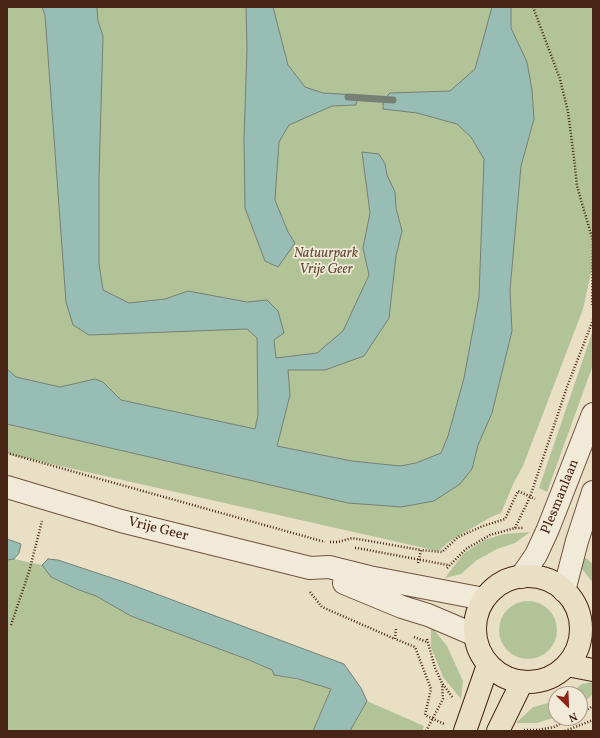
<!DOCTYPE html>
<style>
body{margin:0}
#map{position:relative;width:600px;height:738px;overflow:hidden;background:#e9dfc5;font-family:Vollkorn,serif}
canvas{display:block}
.frame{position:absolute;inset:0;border:8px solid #472413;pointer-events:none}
.north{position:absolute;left:548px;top:686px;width:40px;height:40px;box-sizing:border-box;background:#f1ead9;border:1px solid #ad9b8a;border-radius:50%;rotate:156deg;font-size:11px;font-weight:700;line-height:16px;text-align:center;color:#472413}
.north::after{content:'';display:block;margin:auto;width:14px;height:18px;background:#8f2418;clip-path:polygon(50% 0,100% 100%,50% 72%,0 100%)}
</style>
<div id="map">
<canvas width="600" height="738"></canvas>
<div class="frame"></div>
<div class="north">N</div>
</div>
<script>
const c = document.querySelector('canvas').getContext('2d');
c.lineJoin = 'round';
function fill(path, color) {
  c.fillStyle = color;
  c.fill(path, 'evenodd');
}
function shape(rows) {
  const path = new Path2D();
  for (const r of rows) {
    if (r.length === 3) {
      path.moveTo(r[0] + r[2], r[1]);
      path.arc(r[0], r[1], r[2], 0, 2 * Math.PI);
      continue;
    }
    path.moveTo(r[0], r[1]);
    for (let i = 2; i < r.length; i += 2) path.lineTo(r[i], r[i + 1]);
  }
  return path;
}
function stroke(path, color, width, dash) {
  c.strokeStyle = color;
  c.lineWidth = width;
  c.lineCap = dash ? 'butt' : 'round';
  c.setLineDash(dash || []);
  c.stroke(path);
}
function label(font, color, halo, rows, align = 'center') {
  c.font = font + ' Vollkorn,serif';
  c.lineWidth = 3.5;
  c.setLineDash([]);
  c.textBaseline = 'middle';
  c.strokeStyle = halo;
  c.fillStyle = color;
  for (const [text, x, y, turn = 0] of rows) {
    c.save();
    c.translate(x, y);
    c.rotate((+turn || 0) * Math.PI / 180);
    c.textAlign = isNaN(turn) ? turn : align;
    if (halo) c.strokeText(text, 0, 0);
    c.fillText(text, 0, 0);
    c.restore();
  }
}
fill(shape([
 [7,7,593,7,593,264,583,309,523,466,514,482,501,513,491,517,453,539,438,551,7,454],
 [593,330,593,365,547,492,539,488],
 [530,532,515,543,497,549,477,560,461,574,445,578,463,554,484,540,504,534],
 [581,554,593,564,593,583,582,569],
 [14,559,42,565,51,577,79,590,96,596,131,616,210,642,228,652,272,670,274,675,323,685,331,689,313,731,7,731,7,560],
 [528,630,29],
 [431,626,447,646,463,681,461,699,443,677,431,647],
 [593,682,593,694,580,706,580,694,569,694,582,684],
 [367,701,424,726,422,731,350,731],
 [556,701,556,717,537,723,516,723,533,707]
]), '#b2c398');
const water = shape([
 [42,7,97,7,98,21,103,36,99,177,99,264,103,290,129,303,165,299,188,291,247,302,267,300,278,311,284,333,274,340,276,358,317,353,343,331,369,275,363,248,370,213,362,152,379,154,385,164,387,175,395,192,396,208,402,231,396,256,389,318,364,356,325,370,288,370,290,395,277,446,352,461,400,466,416,463,441,453,448,436,464,378,479,297,484,159,471,137,457,124,417,113,383,109,383,100,390,93,450,91,475,69,492,7,511,7,511,28,527,62,532,90,534,119,521,166,510,290,512,331,492,413,478,445,472,469,460,484,434,501,401,507,348,503,7,424,7,369,16,377,60,387,95,379,103,382,121,400,255,429,258,415,257,338,247,329,89,335,73,325,66,302,45,15,42,7],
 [246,7,273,7,288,65,305,87,323,93,357,95,356,105,332,106,289,125,279,142,275,200,288,232,295,243,278,267,265,261,245,208,244,139,247,48,246,7],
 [7,539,21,544,19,553,14,559,7,560,7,539],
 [48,559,58,560,127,583,344,664,361,688,367,701,350,731,313,731,331,689,298,679,274,675,272,670,249,660,131,616,96,596,79,590,51,577,42,565,48,559]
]);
fill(water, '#97bdb5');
stroke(water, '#778074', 1);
stroke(shape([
 [348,97,393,100]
]), '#778074', 7);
const minor = shape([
 [7,487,121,521,298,565,310,568,329,567,369,577,484,599],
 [521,577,536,555,548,529,593,414],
 [344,583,402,607,428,615,475,635],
 [564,591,577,541,593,492]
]);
const major = shape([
 [528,629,53],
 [567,665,593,670],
 [465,731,488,665],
 [498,731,522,682]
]);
stroke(minor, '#705340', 24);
stroke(major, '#472413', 24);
stroke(shape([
 [533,7,560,79,568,112,574,158,577,186,593,241,592,305],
 [7,453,325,542],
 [515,528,530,497,567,387,593,320],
 [330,542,338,542,352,538,421,550],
 [355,548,357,548,448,565],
 [418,563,421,550,442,552,458,537,483,526,505,519,518,491,535,499],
 [447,568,466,549,490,535,515,528,523,528],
 [310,592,322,607,395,639],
 [11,625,29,572,42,521],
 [396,629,395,639,415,647,431,689,425,715,444,724],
 [414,637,427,642],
 [427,639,435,668,442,683,453,698],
 [580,714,593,706],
 [524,730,538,730,554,727,572,718],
 [426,731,443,699,442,684],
 [565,731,593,720]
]), '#472413', 2.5, [1, 2]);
stroke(minor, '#f1ead9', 22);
stroke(major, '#e9dfc5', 22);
label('italic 14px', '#624c34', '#f1ead9', [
 ["Natuurpark",326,254],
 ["Vrije Geer",326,270]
]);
label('14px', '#472413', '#f1ead9', [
 ["Plesmanlaan",561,497,-68],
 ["Vrije Geer",158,530,14]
]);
</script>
